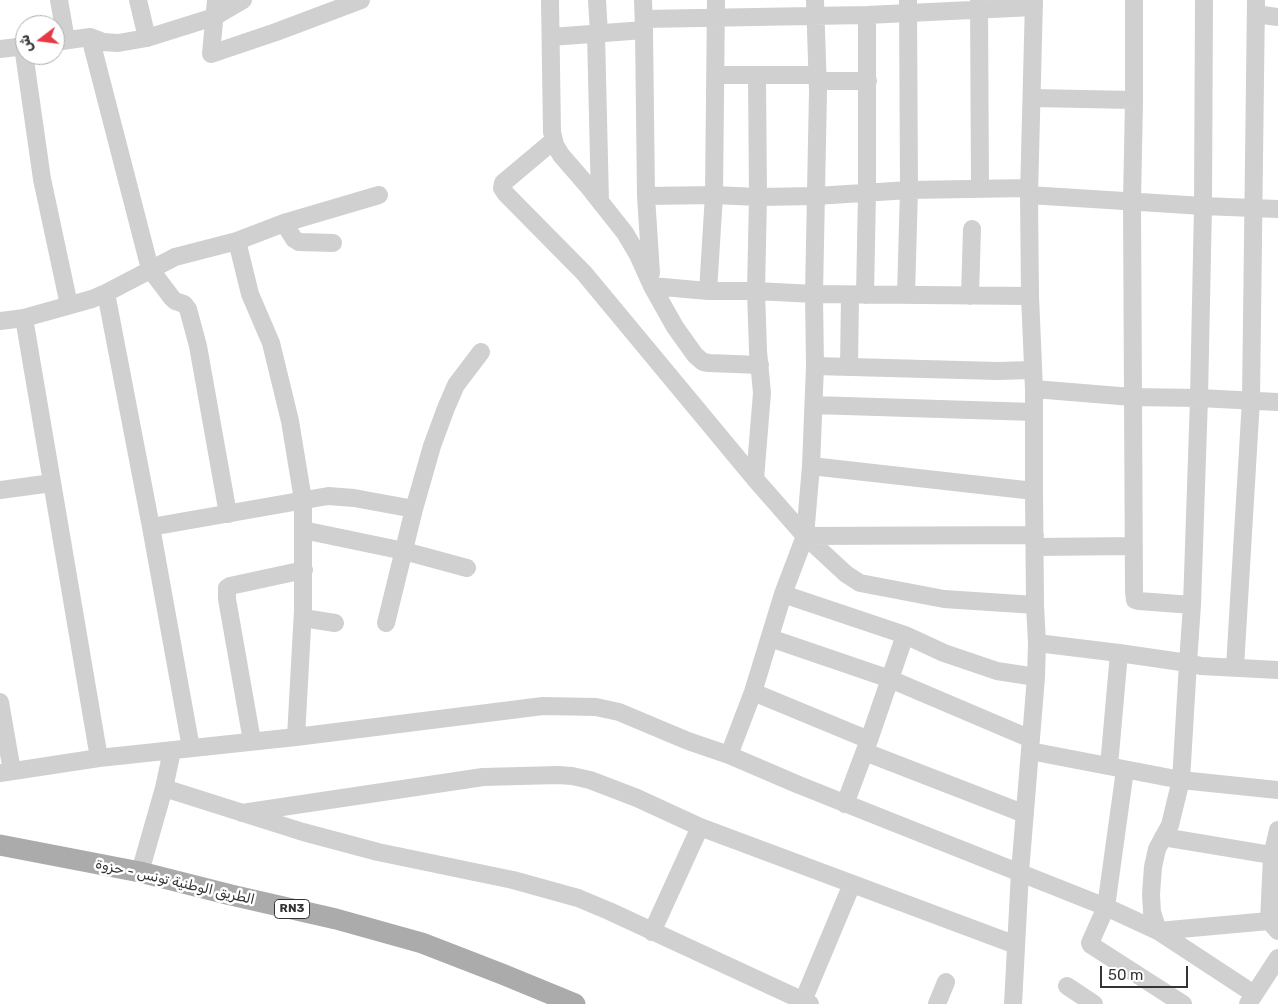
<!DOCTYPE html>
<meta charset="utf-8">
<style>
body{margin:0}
#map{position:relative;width:1278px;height:1004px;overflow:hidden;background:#fff;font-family:Rubik,Vazirmatn,sans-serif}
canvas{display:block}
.north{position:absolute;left:15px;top:15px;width:50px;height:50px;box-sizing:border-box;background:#fff;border:1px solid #adadad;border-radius:50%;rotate:255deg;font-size:14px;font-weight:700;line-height:20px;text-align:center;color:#333}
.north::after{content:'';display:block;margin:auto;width:18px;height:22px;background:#e63946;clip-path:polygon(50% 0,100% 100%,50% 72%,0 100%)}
.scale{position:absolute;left:1100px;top:966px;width:88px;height:22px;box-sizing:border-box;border:2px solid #333;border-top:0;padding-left:6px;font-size:15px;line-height:18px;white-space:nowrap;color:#333;-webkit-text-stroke:4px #fff;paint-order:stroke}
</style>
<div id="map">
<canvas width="1278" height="1004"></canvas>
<div class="north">ش</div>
<div class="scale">50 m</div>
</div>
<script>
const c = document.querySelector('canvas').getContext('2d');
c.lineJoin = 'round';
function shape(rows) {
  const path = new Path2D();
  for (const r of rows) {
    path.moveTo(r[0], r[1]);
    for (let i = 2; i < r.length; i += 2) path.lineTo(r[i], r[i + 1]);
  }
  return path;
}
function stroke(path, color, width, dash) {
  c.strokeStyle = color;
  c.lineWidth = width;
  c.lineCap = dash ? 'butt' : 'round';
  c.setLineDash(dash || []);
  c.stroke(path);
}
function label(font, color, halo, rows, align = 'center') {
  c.font = font + ' Rubik,Vazirmatn,sans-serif';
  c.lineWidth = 5;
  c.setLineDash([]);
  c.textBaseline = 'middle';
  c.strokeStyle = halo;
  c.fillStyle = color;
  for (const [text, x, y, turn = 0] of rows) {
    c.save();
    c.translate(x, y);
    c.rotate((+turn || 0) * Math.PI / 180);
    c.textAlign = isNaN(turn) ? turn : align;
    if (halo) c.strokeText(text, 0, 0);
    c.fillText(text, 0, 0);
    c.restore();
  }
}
stroke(shape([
 [59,0,66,40],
 [138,0,147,38],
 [216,0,211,54,276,32,361,0],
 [550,0,552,132,555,145,561,155,587,185,625,233,638,255,652,286,675,327,695,355,703,362,709,363,760,365],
 [597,0,599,33],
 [643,0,644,30,646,196,651,273],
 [979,0,980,188],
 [1034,0,1029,195,1030,296,1034,389],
 [1134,0,1134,100,1132,202,1134,592,1135,600,1139,601,1192,605],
 [1256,14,1278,17],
 [644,19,867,15,1034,7],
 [596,34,600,201],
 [90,37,150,269,172,298,175,301,184,304,188,309,198,346,228,514],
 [551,37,644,30],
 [55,42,90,37,103,42,118,43,147,38,214,17,243,0],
 [23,46,42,179,69,305],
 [0,49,25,46],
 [715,75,818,75],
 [818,81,868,81],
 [1032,98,1134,100],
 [553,141,503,183,502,188,506,194,584,273,755,479,805,536,846,574,860,583,944,599,1035,605,1037,643,1036,677,1020,872,1013,1004],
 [1029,195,1203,206,1204,0],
 [646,196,714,195,758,197,816,196,909,190,1029,188],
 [1278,209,1203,206,1199,398,1278,402],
 [284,223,294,239,299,242,333,243],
 [237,241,284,223,379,195],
 [652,286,708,291,756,291,814,294,1030,296],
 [708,291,714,195,716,0],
 [106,293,151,527,191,748],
 [865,295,867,193,867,15],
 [906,295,909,190,908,0],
 [970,296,972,229],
 [24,318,99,758],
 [0,321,24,318,92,299,106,293,175,257,237,241,250,294,271,343,290,421,303,500,303,610,296,737],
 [815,366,997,371,1033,370],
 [849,367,850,295],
 [814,405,1034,412],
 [811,466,1034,491,1035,605],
 [755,479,762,393,758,351,756,291,758,197,757,75],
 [0,490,52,483],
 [1034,491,1034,389,1132,397,1199,398,1192,605,1188,663,1119,653,1109,766],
 [151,527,328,496,354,498,414,509],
 [303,530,404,551,467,568],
 [805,536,1035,535],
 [1035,547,1134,546],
 [783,594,905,635,944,653,997,671,1036,677],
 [303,618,335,623],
 [386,623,414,509,432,446,446,408,456,385,481,352],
 [770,638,890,679,1031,739],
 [1037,643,1119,653],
 [1235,667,1251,400,1256,0],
 [753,692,869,740],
 [0,702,12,771],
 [252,741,227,599,227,588,230,586,304,570],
 [172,751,164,788,303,832,378,852,513,880,578,898,609,911,810,1004],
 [1030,751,1181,780,1278,790],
 [865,752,1025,814],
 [729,755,753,692,783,594,805,536,811,466,815,366,814,294,818,91,815,0],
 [1125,770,1106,907,1090,943,1091,945,1183,1004],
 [0,773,99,758,296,737,543,706,596,707,619,712,688,741,729,755,799,785,1106,907,1158,931,1269,921,1278,931],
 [845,804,869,740,905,635],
 [242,813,483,777,558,775,572,776,590,780,637,798,700,827,1016,945],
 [1278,830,1272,856,1269,921,1278,919],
 [1163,837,1278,856],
 [140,872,164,788],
 [652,932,700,827],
 [1067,986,1094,1004],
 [1254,994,1158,931,1152,912,1151,894,1153,867,1157,849,1170,825,1181,780,1188,663,1201,666,1278,670],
 [803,1001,852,884],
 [937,1004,946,982],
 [1248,1004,1278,958]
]), '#d0d0d0', 18);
stroke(shape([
 [0,845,140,872,231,895,336,919,422,943,502,974,575,1004]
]), '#ababab', 21);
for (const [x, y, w] of [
 [292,909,35]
]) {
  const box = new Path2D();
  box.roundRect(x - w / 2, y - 9.5, w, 19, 4);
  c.fillStyle = '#fff';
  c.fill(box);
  stroke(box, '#333', 1);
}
label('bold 12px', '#333', null, [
 ["RN3",292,909]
]);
label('14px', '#333', '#fff', [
 ["الطريق الوطنية تونس - حزوة",175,882,13]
]);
</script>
